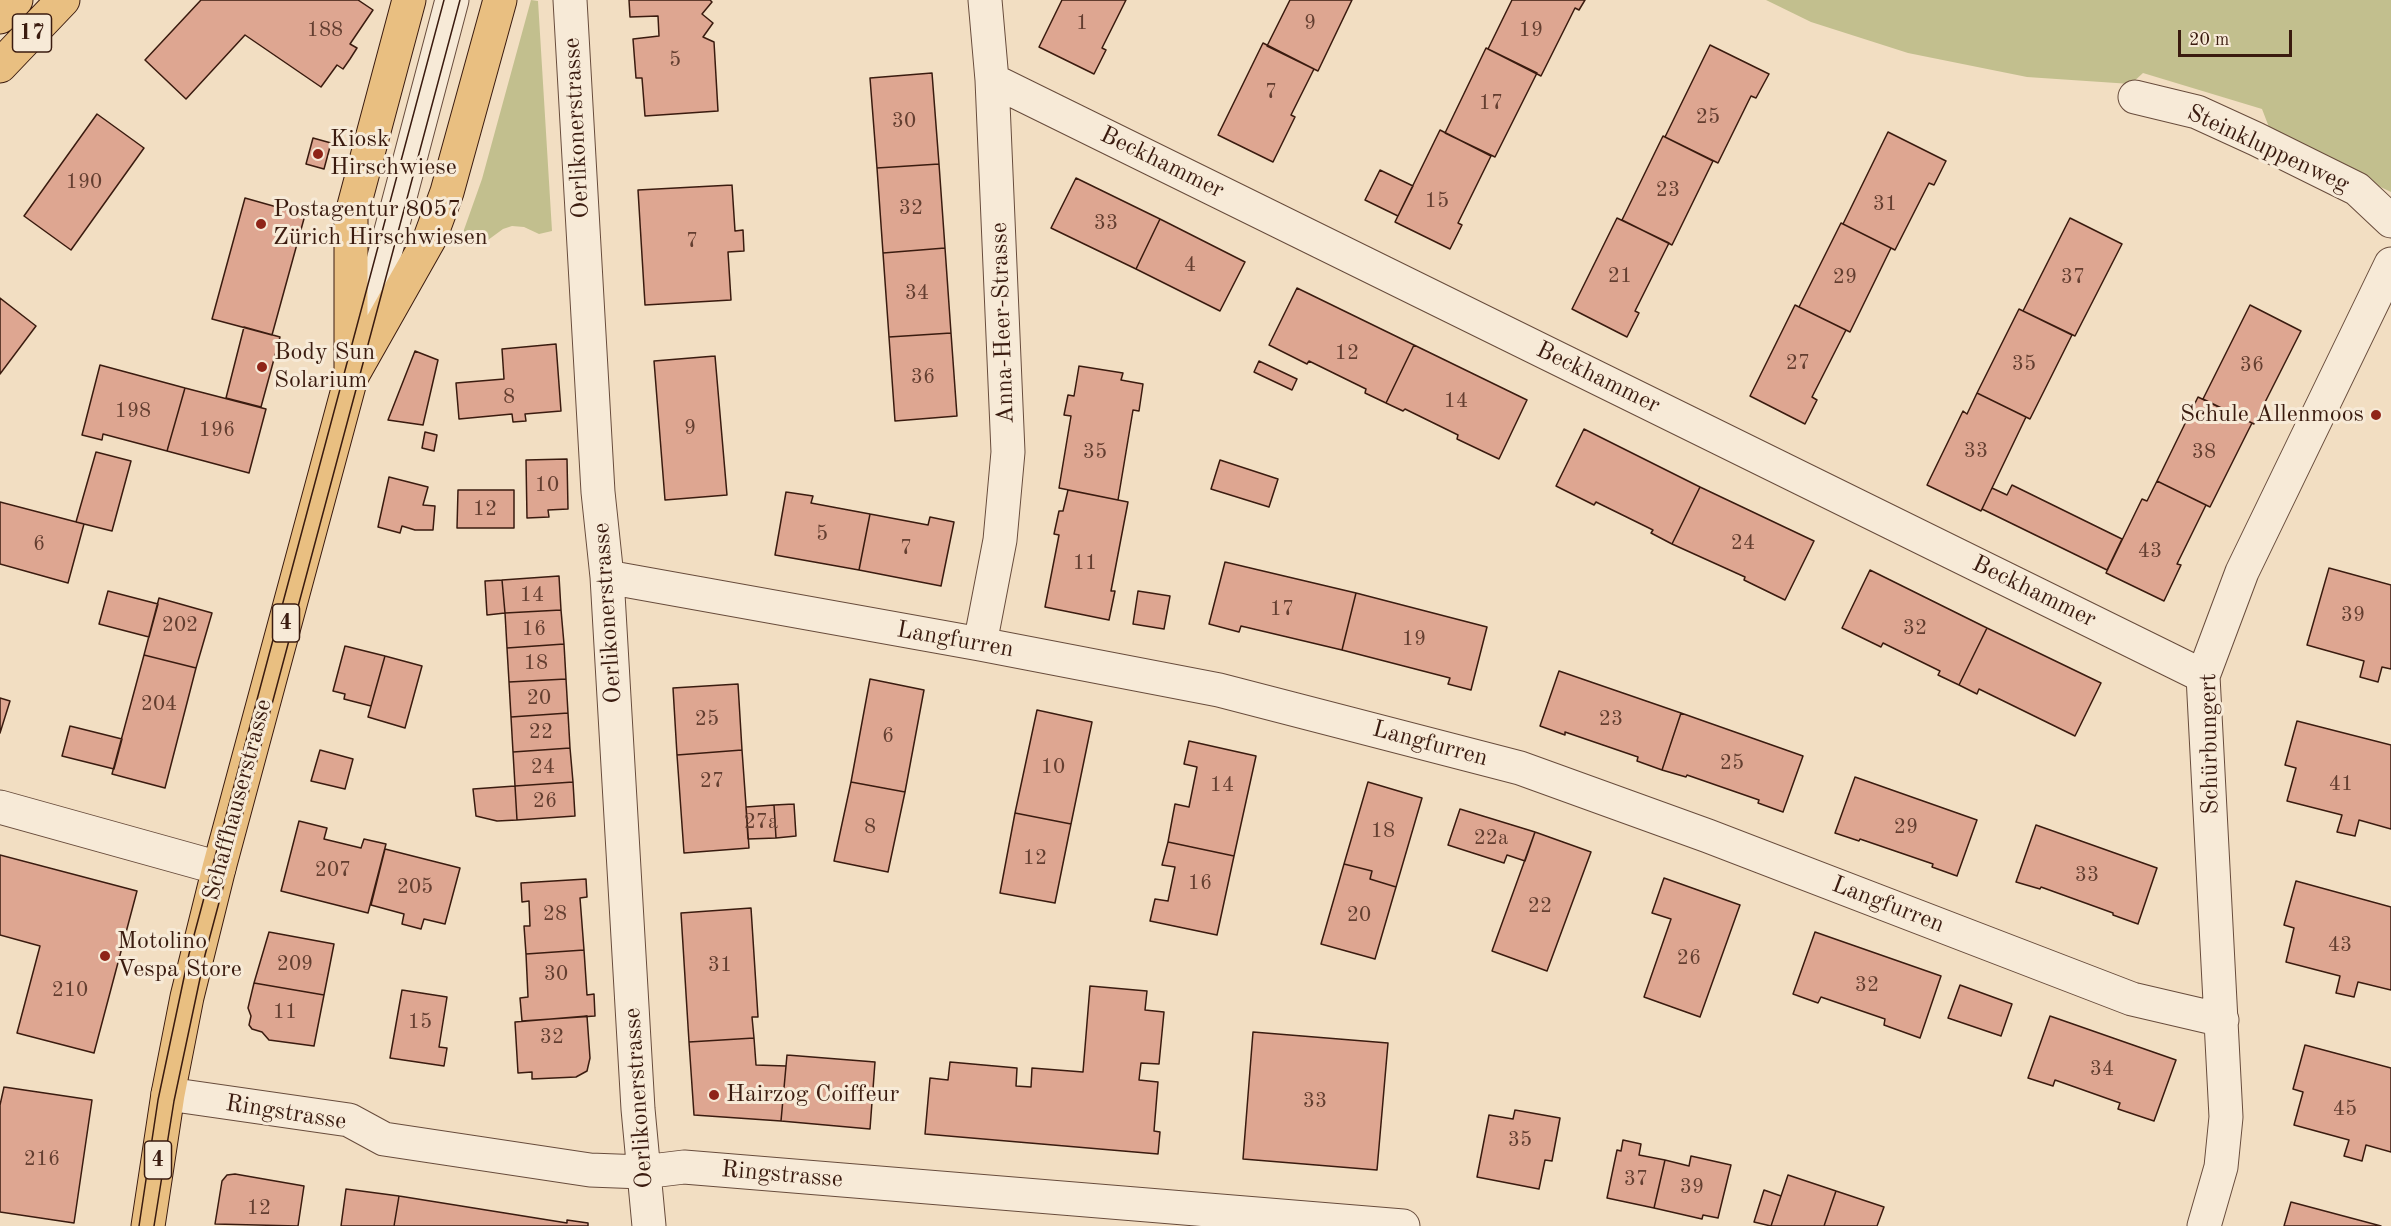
<!DOCTYPE html>
<meta charset="utf-8">
<style>
body{margin:0}
#map{position:relative;width:2391px;height:1226px;overflow:hidden;background:#f2dec2;font-family:"Old Standard TT",serif}
canvas{display:block}
.scale{position:absolute;left:2178px;top:30px;width:114px;height:27px;box-sizing:border-box;border:3px solid #3a1b0f;border-top:0;padding-left:8px;font-size:18px;line-height:21px;white-space:nowrap;color:#3a1b0f;-webkit-text-stroke:4px #f7ead7;paint-order:stroke}
</style>
<div id="map">
<canvas width="2391" height="1226"></canvas>
<div class="scale">20 m</div>
</div>
<script>
const c = document.querySelector('canvas').getContext('2d');
c.lineJoin = 'round';
function fill(path, color) {
  c.fillStyle = color;
  c.fill(path, 'evenodd');
}
function shape(rows) {
  const path = new Path2D();
  for (const r of rows) {
    path.moveTo(r[0], r[1]);
    for (let i = 2; i < r.length; i += 2) path.lineTo(r[i], r[i + 1]);
  }
  return path;
}
function stroke(path, color, width, dash) {
  c.strokeStyle = color;
  c.lineWidth = width;
  c.lineCap = dash ? 'butt' : 'round';
  c.setLineDash(dash || []);
  c.stroke(path);
}
function label(font, color, halo, rows, align = 'center') {
  c.font = font + ' "Old Standard TT",serif';
  c.lineWidth = 6;
  c.setLineDash([]);
  c.textBaseline = 'middle';
  c.strokeStyle = halo;
  c.fillStyle = color;
  for (const [text, x, y, turn = 0] of rows) {
    c.save();
    c.translate(x, y);
    c.rotate((+turn || 0) * Math.PI / 180);
    c.textAlign = isNaN(turn) ? turn : align;
    if (halo) c.strokeText(text, 0, 0);
    c.fillText(text, 0, 0);
    c.restore();
  }
}
fill(shape([
 [531,0,538,1,552,231,539,234,524,227,512,226,503,229,488,240,462,245,460,241,482,179],
 [1766,0,2391,0,2391,192,2272,135,2262,109,2143,73,2131,84,2027,77,1908,53,1811,22]
]), '#c2bf8e');
const building = shape([
 [201,0,358,0,373,10,350,44,357,48,350,59,343,69,337,65,321,87,245,35,186,99,145,60,201,0],
 [629,0,710,0,712,2,702,14,713,23,703,37,714,42,718,111,645,116,642,78,636,78,633,39,659,36,658,16,630,17,629,0],
 [1062,0,1126,0,1102,48,1106,50,1094,74,1039,47,1062,0],
 [1290,0,1352,0,1318,71,1267,46,1290,0],
 [1512,0,1585,0,1579,10,1575,8,1541,76,1488,49,1512,0],
 [1263,43,1314,69,1291,115,1295,117,1273,162,1218,135,1263,43],
 [1710,45,1769,74,1756,98,1751,96,1718,163,1665,137,1710,45],
 [1486,48,1537,73,1495,157,1445,133,1486,48],
 [932,73,939,164,877,168,870,78,932,73],
 [97,114,144,148,71,250,24,216,97,114],
 [1440,130,1491,156,1458,223,1462,225,1450,249,1395,222,1440,130],
 [1888,132,1946,161,1934,185,1929,183,1895,250,1843,224,1888,132],
 [1663,136,1713,161,1672,245,1622,220,1663,136],
 [313,138,331,143,324,169,306,164,313,138],
 [939,164,945,248,883,253,877,168,939,164],
 [1380,170,1413,186,1398,216,1365,200,1380,170],
 [1076,178,1160,219,1136,269,1051,228,1076,178],
 [732,185,735,231,743,230,744,251,728,252,731,300,645,305,638,190,732,185],
 [245,198,305,215,272,335,212,319,245,198],
 [1617,218,1669,243,1635,311,1639,313,1627,337,1572,309,1617,218],
 [2070,218,2122,244,2075,336,2023,311,2070,218],
 [1160,219,1245,262,1220,311,1136,269,1160,219],
 [1841,223,1891,248,1850,332,1799,307,1841,223],
 [945,248,951,333,889,337,883,253,945,248],
 [1297,288,1414,345,1386,403,1365,393,1366,389,1309,361,1307,364,1269,345,1297,288],
 [0,298,36,326,0,374,0,298],
 [1795,305,1846,330,1812,397,1817,400,1805,424,1750,396,1795,305],
 [2250,305,2301,331,2254,424,2203,399,2250,305],
 [2019,309,2072,335,2030,419,1977,393,2019,309],
 [244,327,280,337,261,407,226,398,244,327],
 [951,333,957,416,895,421,889,337,951,333],
 [556,344,561,411,525,414,526,421,513,422,512,414,459,419,456,383,504,379,502,349,556,344],
 [1414,345,1527,400,1499,459,1457,439,1458,435,1405,409,1403,411,1386,403,1414,345],
 [415,351,438,360,423,425,388,420,415,351],
 [715,356,727,495,665,500,654,361,715,356],
 [1259,361,1297,379,1292,390,1254,372,1259,361],
 [100,365,185,388,167,451,103,434,102,440,82,435,100,365],
 [1079,366,1123,373,1121,380,1143,384,1139,411,1133,410,1118,500,1059,488,1071,416,1064,415,1068,395,1074,396,1079,366],
 [185,388,266,409,249,473,167,451,185,388],
 [1977,393,2026,417,1981,511,1927,485,1963,411,1967,414,1977,393],
 [2198,397,2252,423,2210,507,2157,481,2198,397],
 [1584,429,1700,487,1672,544,1651,533,1653,530,1596,502,1594,505,1556,486,1584,429],
 [425,432,437,435,434,451,422,448,425,432],
 [96,452,131,461,112,531,76,522,96,452],
 [567,459,568,509,548,510,549,517,527,518,526,460,567,459],
 [1220,460,1278,479,1269,507,1211,489,1220,460],
 [389,477,428,487,423,505,435,506,433,530,415,530,402,526,400,533,378,527,389,477],
 [2157,481,2206,505,2177,564,2181,565,2164,601,2106,573,2142,499,2147,501,2157,481],
 [2012,485,2122,539,2107,570,1982,509,1992,488,2007,495,2012,485],
 [1700,487,1814,541,1785,600,1744,580,1745,577,1672,544,1700,487],
 [458,490,514,490,514,528,457,528,458,490],
 [1068,490,1128,502,1111,591,1115,591,1109,620,1045,607,1059,535,1054,534,1059,511,1063,511,1068,490],
 [786,492,813,496,811,503,870,514,859,570,775,555,786,492],
 [0,502,84,524,68,583,0,564,0,502],
 [870,514,928,525,930,517,954,522,941,586,859,570,870,514],
 [1225,562,1356,593,1342,650,1241,626,1239,632,1209,624,1225,562],
 [2329,568,2391,585,2391,669,2382,667,2378,682,2360,677,2364,661,2307,645,2329,568],
 [1870,570,1987,628,1959,685,1938,675,1940,671,1883,643,1881,647,1842,628,1870,570],
 [559,576,561,610,505,613,502,580,559,576],
 [502,580,505,613,487,615,485,581,502,580],
 [108,591,158,604,149,637,99,624,108,591],
 [1138,591,1170,596,1164,629,1133,624,1138,591],
 [1356,593,1487,627,1471,690,1448,684,1450,678,1342,650,1356,593],
 [159,598,212,613,196,668,144,655,159,598],
 [561,610,564,644,507,648,505,613,561,610],
 [1987,628,2101,683,2075,736,1979,689,1977,694,1959,685,1987,628],
 [564,644,566,679,509,682,507,648,564,644],
 [345,646,385,656,371,706,344,699,345,694,333,691,345,646],
 [144,655,196,668,165,788,112,774,144,655],
 [385,656,422,666,405,728,368,717,385,656],
 [1559,671,1681,713,1662,770,1637,761,1638,757,1565,732,1565,735,1540,726,1559,671],
 [566,679,568,713,511,717,509,682,566,679],
 [870,679,924,690,905,792,851,782,870,679],
 [738,684,742,750,677,755,673,688,738,684],
 [0,698,10,701,0,733,0,698],
 [1037,710,1092,722,1071,824,1015,813,1037,710],
 [568,713,570,748,513,752,511,717,568,713],
 [1681,713,1803,756,1783,812,1758,803,1759,800,1687,775,1686,777,1662,770,1681,713],
 [2297,721,2391,745,2391,829,2359,820,2355,836,2337,832,2342,815,2287,801,2296,768,2285,765,2297,721],
 [70,726,122,739,114,769,62,756,70,726],
 [1189,741,1256,756,1234,856,1168,842,1175,804,1189,807,1197,767,1184,764,1189,741],
 [570,748,573,782,515,786,513,752,570,748],
 [320,750,353,759,345,789,311,781,320,750],
 [742,750,749,848,684,853,677,755,742,750],
 [1855,777,1977,820,1957,876,1932,867,1933,864,1860,839,1859,841,1835,833,1855,777],
 [573,782,575,816,517,820,515,786,573,782],
 [851,782,905,792,888,872,834,861,851,782],
 [1368,782,1422,798,1396,887,1370,879,1372,871,1344,864,1368,782],
 [515,786,517,820,497,821,476,816,473,789,515,786],
 [794,804,796,836,776,838,774,805,794,804],
 [774,805,776,838,748,839,746,807,774,805],
 [1460,809,1535,832,1525,861,1507,855,1504,863,1448,845,1460,809],
 [1015,813,1071,824,1055,903,1000,893,1015,813],
 [299,821,327,828,324,839,361,848,364,839,386,844,368,913,281,891,299,821],
 [2036,825,2157,868,2138,924,2113,915,2113,913,2041,887,2040,889,2016,882,2036,825],
 [1535,832,1591,852,1547,971,1492,951,1535,832],
 [1168,842,1234,856,1217,935,1150,921,1155,899,1168,901,1175,867,1162,865,1168,842],
 [385,849,460,868,445,924,424,919,421,929,402,924,404,914,371,905,385,849],
 [0,855,137,891,94,1053,17,1033,40,946,0,935,0,855],
 [1344,864,1372,871,1370,879,1396,887,1375,959,1321,944,1344,864],
 [1664,878,1740,905,1700,1017,1644,997,1671,919,1652,913,1664,878],
 [586,879,587,897,580,898,584,950,526,954,524,926,530,926,529,901,522,902,521,883,586,879],
 [2296,881,2391,907,2391,990,2358,982,2354,997,2336,993,2340,976,2286,962,2294,928,2284,925,2296,881],
 [751,908,758,1017,752,1017,754,1038,689,1042,681,913,751,908],
 [269,932,334,944,324,995,254,983,269,932],
 [1815,932,1941,976,1920,1038,1884,1025,1885,1019,1821,997,1818,1003,1793,994,1815,932],
 [584,950,587,995,594,994,595,1016,522,1021,520,998,528,997,526,954,584,950],
 [254,983,324,995,314,1046,269,1040,262,1032,252,1029,249,1025,251,1016,248,1008,254,983],
 [1960,985,2012,1004,2001,1036,1948,1018,1960,985],
 [1090,986,1147,991,1145,1010,1164,1012,1159,1064,1141,1063,1139,1080,1158,1082,1154,1131,1160,1132,1158,1154,925,1134,930,1078,948,1080,950,1062,1017,1068,1016,1086,1031,1087,1032,1068,1083,1072,1090,986],
 [402,990,447,997,439,1047,447,1048,444,1066,390,1058,402,990],
 [587,1016,590,1058,587,1071,576,1077,532,1079,532,1072,518,1073,515,1022,587,1016],
 [2050,1016,2176,1060,2154,1121,2118,1109,2120,1103,2055,1080,2053,1086,2028,1078,2050,1016],
 [1253,1032,1388,1043,1377,1170,1243,1159,1253,1032],
 [754,1038,756,1065,786,1066,781,1121,694,1115,689,1042,754,1038],
 [2305,1045,2391,1068,2391,1152,2366,1145,2362,1161,2344,1156,2349,1140,2294,1125,2303,1092,2293,1089,2305,1045],
 [787,1055,875,1062,870,1129,781,1121,787,1055],
 [4,1087,92,1100,74,1223,0,1212,0,1105,4,1087],
 [1515,1110,1560,1118,1552,1161,1545,1160,1539,1189,1477,1177,1489,1115,1513,1119,1515,1110],
 [1623,1140,1641,1144,1639,1155,1665,1160,1654,1208,1607,1198,1617,1150,1621,1151,1623,1140],
 [1691,1156,1731,1165,1718,1218,1703,1215,1702,1219,1654,1208,1665,1160,1689,1166,1691,1156],
 [235,1174,304,1186,298,1226,215,1224,222,1181,227,1175,235,1174],
 [1788,1175,1836,1191,1824,1226,1771,1226,1788,1175],
 [346,1189,399,1196,394,1226,341,1226,346,1189],
 [1764,1190,1781,1196,1771,1226,1754,1222,1764,1190],
 [1836,1191,1884,1207,1877,1226,1824,1226,1836,1191],
 [399,1196,567,1223,567,1220,588,1223,588,1226,394,1226,399,1196],
 [2291,1202,2381,1226,2284,1226,2291,1202]
]);
fill(building, '#dea691');
stroke(building, '#3a1b0f', 1.5);
const minor = shape([
 [570,0,598,492,607,577,638,1109,649,1226],
 [992,80,2203,676],
 [2135,97,2197,112,2256,139,2357,189,2391,221],
 [359,352,452,0],
 [607,577,980,644,1219,690,1520,768,1708,836,2132,999,2222,1020],
 [980,644,1000,540,1008,452,992,80,985,0],
 [0,807,219,868],
 [168,1094,349,1120,384,1139,590,1170,643,1172,684,1167,1403,1226],
 [2204,1226,2221,1167,2226,1117,2203,676,2242,572,2391,264]
]);
const major = shape([
 [0,17,16,0],
 [0,66,63,0],
 [352,376,430,238,447,192,500,0],
 [148,1226,168,1094,187,997,219,868,351,378,351,217,409,0]
]);
stroke(minor, '#684c3c', 35);
stroke(major, '#3a1b0f', 35);
stroke(minor, '#f7ead7', 33);
stroke(major, '#e9bf81', 33);
stroke(shape([
 [139,1226,158,1100,189,954,444,0],
 [154,1226,174,1101,205,955,460,0]
]), '#3a1b0f', 1.5);
for (const [x, y, r, color] of [
 [318,154,6,"#8f2418"],
 [261,224,6,"#8f2418"],
 [262,367,6,"#8f2418"],
 [2376,415,6,"#8f2418"],
 [105,956,6,"#8f2418"],
 [714,1095,6,"#8f2418"]
]) {
  const dot = new Path2D();
  dot.arc(x, y, r, 0, 2 * Math.PI);
  c.fillStyle = color;
  c.fill(dot);
  stroke(dot, '#f7ead7', 2);
}
label('21px', '#633e30', null, [
 ["1",1082,23],
 ["9",1310,23],
 ["188",325,30],
 ["19",1531,30],
 ["5",675,60],
 ["7",1271,92],
 ["17",1491,103],
 ["25",1708,117],
 ["30",904,121],
 ["190",84,182],
 ["23",1668,190],
 ["15",1437,201],
 ["31",1885,204],
 ["32",911,208],
 ["33",1106,223],
 ["7",692,241],
 ["4",1190,265],
 ["21",1620,276],
 ["29",1845,277],
 ["37",2073,277],
 ["34",917,293],
 ["12",1347,353],
 ["27",1798,363],
 ["35",2024,364],
 ["36",2252,365],
 ["36",923,377],
 ["8",509,397],
 ["14",1456,401],
 ["198",133,411],
 ["9",690,428],
 ["196",217,430],
 ["33",1976,451],
 ["35",1095,452],
 ["38",2204,452],
 ["10",547,485],
 ["12",485,509],
 ["5",822,534],
 ["24",1743,543],
 ["6",39,544],
 ["7",906,548],
 ["43",2150,551],
 ["11",1085,563],
 ["14",532,595],
 ["17",1282,609],
 ["39",2353,615],
 ["202",180,625],
 ["32",1915,628],
 ["16",534,629],
 ["19",1414,639],
 ["18",536,663],
 ["20",539,698],
 ["204",159,704],
 ["25",707,719],
 ["23",1611,719],
 ["22",541,732],
 ["6",888,736],
 ["25",1732,763],
 ["24",543,767],
 ["10",1053,767],
 ["27",712,781],
 ["41",2341,784],
 ["14",1222,785],
 ["26",545,801],
 ["27a",761,822],
 ["8",870,827],
 ["29",1906,827],
 ["18",1383,831],
 ["22a",1491,838],
 ["12",1035,858],
 ["207",333,870],
 ["33",2087,875],
 ["16",1200,883],
 ["205",415,887],
 ["22",1540,906],
 ["28",555,914],
 ["20",1359,915],
 ["43",2340,945],
 ["26",1689,958],
 ["209",295,964],
 ["31",720,965],
 ["30",556,974],
 ["32",1867,985],
 ["210",70,990],
 ["11",285,1012],
 ["15",420,1022],
 ["32",552,1037],
 ["34",2102,1069],
 ["33",1315,1101],
 ["45",2345,1109],
 ["35",1520,1140],
 ["216",42,1159],
 ["37",1636,1179],
 ["39",1692,1187],
 ["12",259,1208]
]);
for (const [x, y, w] of [
 [32,33,39],
 [286,623,27],
 [158,1160,27]
]) {
  const box = new Path2D();
  box.roundRect(x - w / 2, y - 19, w, 38, 4.5);
  c.fillStyle = '#f7ead7';
  c.fill(box);
  stroke(box, '#3a1b0f', 1.5);
}
label('bold 22px', '#3a1b0f', null, [
 ["17",32,33],
 ["4",286,623],
 ["4",158,1160]
]);
label('24px', '#3a1b0f', '#f7ead7', [
 ["Oerlikonerstrasse",577,128,-93],
 ["Steinkluppenweg",2268,149,25],
 ["Beckhammer",1162,163,26],
 ["Anna-Heer-Strasse",1003,323,-92],
 ["Beckhammer",1598,378,26],
 ["Beckhammer",2034,592,26],
 ["Oerlikonerstrasse",608,613,-94],
 ["Langfurren",955,640,10],
 ["Langfurren",1430,744,15],
 ["Schürbungert",2210,744,-91],
 ["Schaffhauserstrasse",238,800,-75],
 ["Langfurren",1888,905,21],
 ["Oerlikonerstrasse",639,1098,-94],
 ["Ringstrasse",286,1113,9],
 ["Ringstrasse",782,1175,5]
]);
label('24px', '#3a1b0f', '#f7ead7', [
 ["Kiosk",330,140],
 ["Hirschwiese",330,168],
 ["Postagentur 8057",273,210],
 ["Zürich Hirschwiesen",273,238],
 ["Body Sun",274,353],
 ["Solarium",274,381],
 ["Schule Allenmoos",2364,415,"right"],
 ["Motolino",117,942],
 ["Vespa Store",117,970],
 ["Hairzog Coiffeur",726,1095]
], 'left');
</script>
